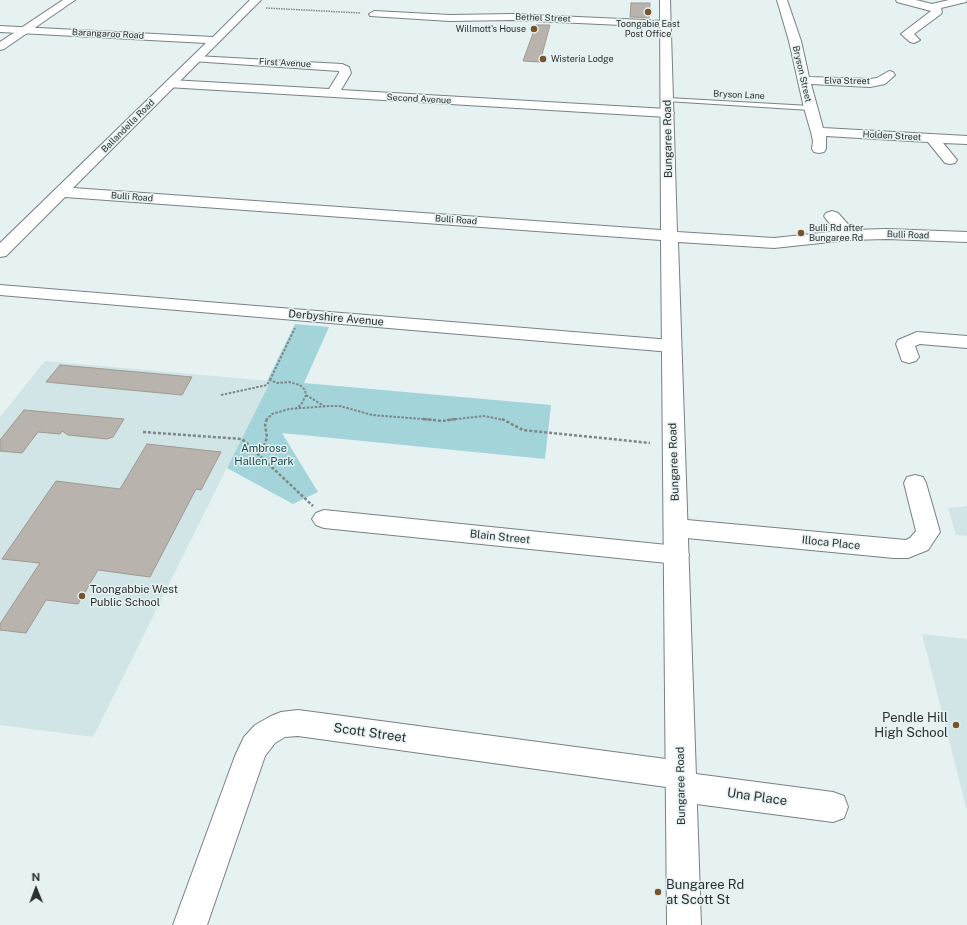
<!DOCTYPE html>
<style>
body{margin:0}
#map{position:relative;width:967px;height:925px;overflow:hidden;background:#e6f1f2;font-family:"Public Sans",sans-serif}
canvas{display:block}
.north{position:absolute;left:16px;top:869px;width:40px;height:40px;-webkit-text-stroke:3px #e6f1f2;paint-order:stroke;rotate:359deg;font-size:11px;font-weight:700;line-height:16px;text-align:center;color:#2a2e2e}
.north::after{content:'';display:block;margin:auto;width:14px;height:18px;background:#2a2e2e;clip-path:polygon(50% 0,100% 100%,50% 72%,0 100%)}
</style>
<div id="map">
<canvas width="967" height="925"></canvas>
<div class="north">N</div>
</div>
<script>
const c = document.querySelector('canvas').getContext('2d');
c.lineJoin = 'round';
function fill(path, color) {
  c.fillStyle = color;
  c.fill(path, 'evenodd');
}
function shape(rows) {
  const path = new Path2D();
  for (const r of rows) {
    path.moveTo(r[0], r[1]);
    for (let i = 2; i < r.length; i += 2) path.lineTo(r[i], r[i + 1]);
  }
  return path;
}
function stroke(path, color, width, dash) {
  c.strokeStyle = color;
  c.lineWidth = width;
  c.lineCap = dash ? 'butt' : 'round';
  c.setLineDash(dash || []);
  c.stroke(path);
}
function label(font, color, halo, rows, align = 'center') {
  c.font = font + ' "Public Sans",sans-serif';
  c.lineWidth = 3;
  c.setLineDash([]);
  c.textBaseline = 'middle';
  c.strokeStyle = halo;
  c.fillStyle = color;
  for (const [text, x, y, turn = 0] of rows) {
    c.save();
    c.translate(x, y);
    c.rotate((+turn || 0) * Math.PI / 180);
    c.textAlign = isNaN(turn) ? turn : align;
    if (halo) c.strokeText(text, 0, 0);
    c.fillText(text, 0, 0);
    c.restore();
  }
}
fill(shape([
 [45,361,270,381,93,737,0,725,0,417],
 [967,506,967,536,956,535,948,508],
 [922,634,967,639,967,811]
]), '#d1e4e6');
fill(shape([
 [295,324,329,327,304,383,551,405,545,459,282,433,318,492,293,504,227,468,270,382,267,381]
]), '#a3d4d9');
const building = shape([
 [631,3,650,3,649,18,630,17,631,3],
 [536,25,550,25,540,62,523,61,536,25],
 [60,365,192,377,182,395,46,382,60,365],
 [24,410,124,419,113,437,107,439,68,435,62,431,60,434,38,432,22,453,0,451,0,440,24,410],
 [147,444,221,452,201,490,196,489,150,577,98,570,78,604,46,600,26,633,0,630,0,624,40,563,2,559,56,481,120,489,147,444]
]);
fill(building, '#b9b3ad');
stroke(building, '#9f9992', 1);
const service = shape([
 [668,98,810,106,813,108,810,110,666,101,666,99,668,98]
]);
const minor = shape([
 [63,0,75,0,4,49,0,50,0,42,63,0],
 [777,0,787,0,801,41,809,77,870,79,877,78,889,71,893,72,895,75,885,84,870,87,811,84,823,128,967,136,967,144,943,143,957,160,955,163,950,164,945,163,928,142,826,136,826,149,824,152,819,153,814,152,812,149,813,141,811,132,804,108,789,41,777,0],
 [896,0,916,0,932,4,949,0,967,0,966,2,941,8,942,12,941,14,914,34,920,40,914,43,910,42,901,34,931,11,897,2,896,0],
 [374,11,450,15,513,14,665,21,670,24,665,27,513,20,450,21,370,16,369,14,374,11],
 [196,56,342,64,349,67,351,73,341,90,667,109,672,110,674,113,672,116,667,117,167,87,165,84,167,81,171,80,329,89,339,73,339,71,192,61,190,59,192,57,196,56],
 [832,211,838,213,855,232,857,235,855,238,849,240,843,238,826,219,824,216,826,213,832,211],
 [0,285,671,340,678,342,681,346,678,350,671,352,0,295,0,285],
 [917,332,967,336,967,348,920,344,915,346,919,357,916,361,909,363,902,361,896,344,898,340,917,332],
 [915,475,923,477,926,483,940,532,928,550,908,558,894,558,676,537,668,534,664,528,668,522,676,519,906,540,910,538,916,531,904,483,907,477,915,475],
 [324,510,677,546,686,548,689,555,686,562,677,564,324,528,316,525,312,519,316,513,324,510],
 [298,710,681,761,692,765,696,774,833,792,844,796,848,807,844,818,833,822,681,802,670,797,666,787,298,736,285,737,275,743,265,756,207,925,173,925,235,756,244,737,255,725,271,716,281,712,298,710]
]);
const tertiary = shape([
 [250,0,261,0,73,188,661,230,660,0,670,0,677,232,774,238,849,230,887,229,967,232,967,242,887,239,849,240,774,248,678,242,701,925,667,925,661,240,65,197,6,256,0,257,0,243,206,43,0,32,0,26,213,37,250,0]
]);
stroke(service, '#788283', 2);
stroke(minor, '#788283', 2);
stroke(tertiary, '#788283', 2);
stroke(shape([
 [266,8,361,13]
]), '#7f8686', 1.5, [1.5, 1]);
stroke(shape([
 [270,380,295,328],
 [221,395,267,385,270,380,277,383,289,382,300,385,305,390,306,395,301,405,295,409],
 [306,395,324,406],
 [266,420,272,414,289,409,330,406,340,406,372,415,434,420],
 [447,420,484,416,504,420]
]), '#7f8686', 2, [2.5, 1.5]);
stroke(shape([
 [423,419,442,421,456,419],
 [502,419,523,430,650,443],
 [143,432,242,439,313,506],
 [258,454,263,448,267,438,265,424,267,419]
]), '#7f8686', 2.5, [3, 2]);
fill(service, '#fff');
fill(minor, '#fff');
fill(tertiary, '#fff');
for (const [x, y, r, color] of [
 [648,12,4,"#76542c"],
 [534,29,4,"#76542c"],
 [543,59,4,"#76542c"],
 [801,233,4,"#76542c"],
 [82,596,4,"#76542c"],
 [956,725,4,"#76542c"],
 [658,892,4,"#76542c"]
]) {
  const dot = new Path2D();
  dot.arc(x, y, r, 0, 2 * Math.PI);
  c.fillStyle = color;
  c.fill(dot);
  stroke(dot, '#e6f1f2', 1.5);
}
label('9px', '#2a2e2e', '#e6f1f2', [
 ["Bethel Street",543,18,2],
 ["Barangaroo Road",108,34,3],
 ["First Avenue",285,63,3],
 ["Bryson Street",802,74,77],
 ["Elva Street",847,81,1],
 ["Bryson Lane",739,95,3],
 ["Second Avenue",419,99,3],
 ["Ballandella Road",128,126,-45],
 ["Holden Street",892,136,3],
 ["Bulli Road",132,197,4],
 ["Bulli Road",456,220,4],
 ["Bulli Road",908,235,2]
]);
label('9px', '#2a2e2e', '#e6f1f2', [
 ["Toongabie East",648,24,"center"],
 ["Post Office",648,34,"center"],
 ["Willmott's House",526,29,"right"],
 ["Wisteria Lodge",551,59],
 ["Bulli Rd after",809,228],
 ["Bungaree Rd",809,238]
], 'left');
label('11px', '#2a2e2e', '#e6f1f2', [
 ["Bungaree Road",668,139,-91],
 ["Derbyshire Avenue",336,318,5],
 ["Bungaree Road",674,462,-92],
 ["Blain Street",500,537,6],
 ["Illoca Place",831,543,6],
 ["Bungaree Road",681,786,-91]
]);
label('11px', '#154c51', '#e6f1f2', [
 ["Ambrose",264,449],
 ["Hallen Park",264,462]
]);
label('11px', '#2a2e2e', '#e6f1f2', [
 ["Toongabbie West",90,590],
 ["Public School",90,603]
], 'left');
label('13px', '#2a2e2e', '#e6f1f2', [
 ["Pendle Hill",948,718],
 ["High School",948,733],
 ["Bungaree Rd",666,885,"left"],
 ["at Scott St",666,900,"left"]
], 'right');
label('13px', '#2a2e2e', '#e6f1f2', [
 ["Scott Street",370,733,8],
 ["Una Place",757,797,8]
]);
</script>
